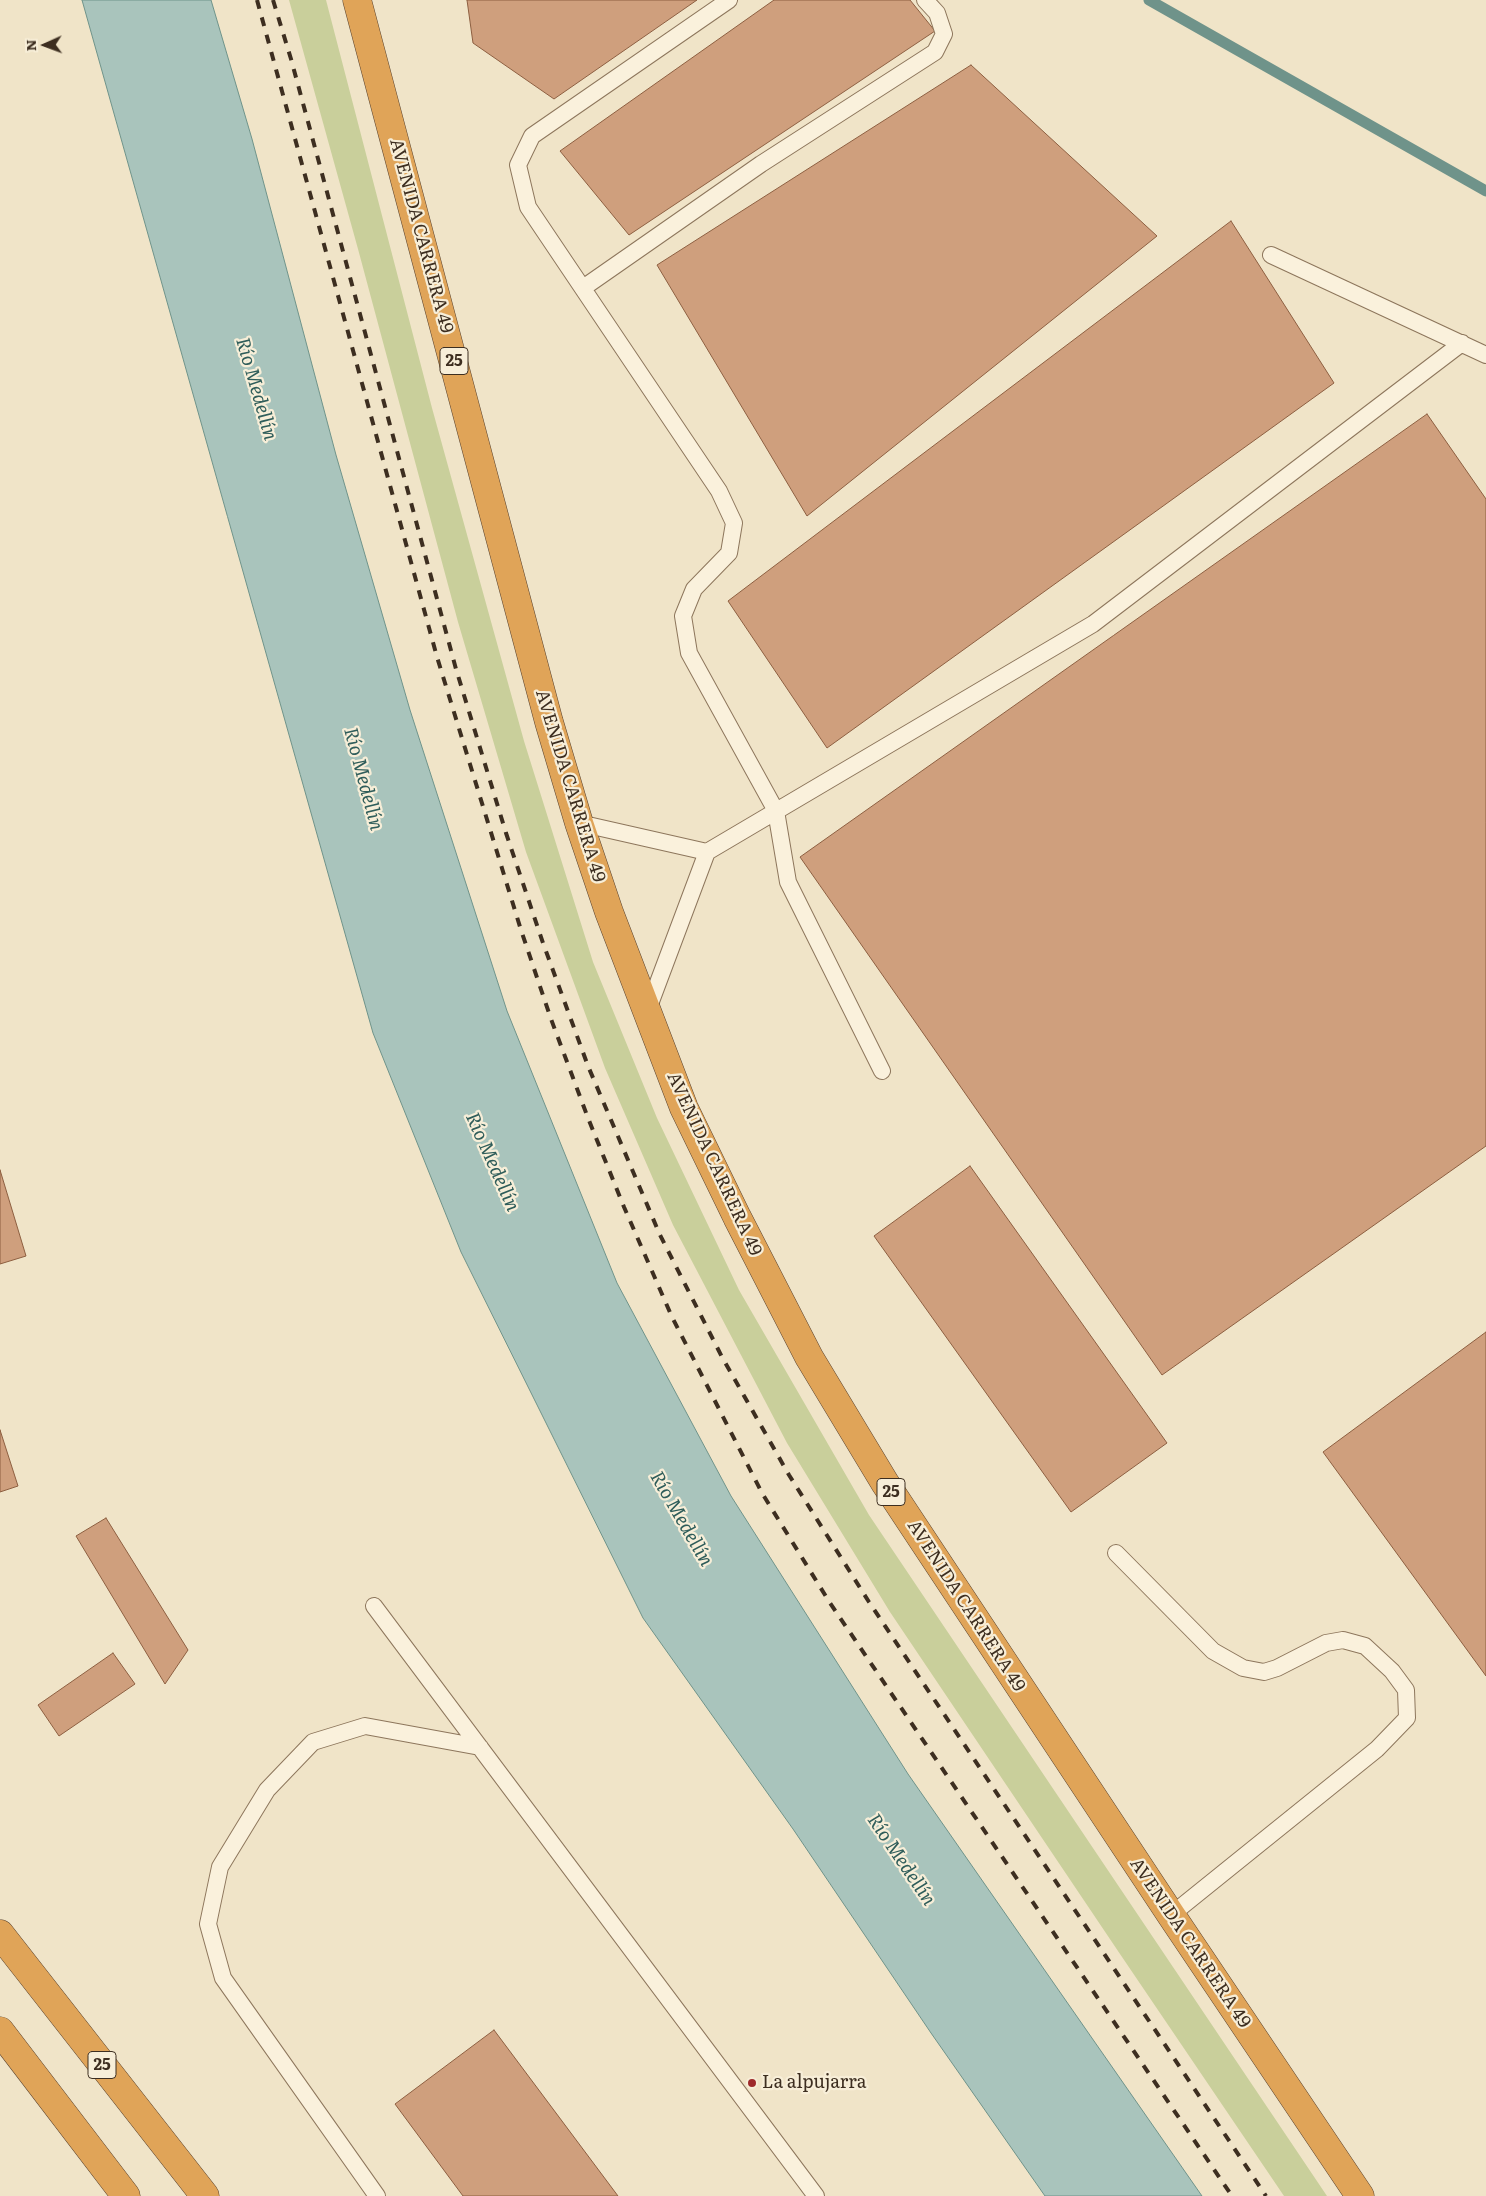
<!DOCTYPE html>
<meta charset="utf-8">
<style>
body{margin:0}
#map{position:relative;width:1486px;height:2196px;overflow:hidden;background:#f0e4c8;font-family:Literata,serif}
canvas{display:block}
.north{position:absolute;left:20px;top:20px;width:50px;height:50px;-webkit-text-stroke:4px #f7eed8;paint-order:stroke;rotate:268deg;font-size:14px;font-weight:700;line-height:20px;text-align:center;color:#3d2e20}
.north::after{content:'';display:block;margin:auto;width:18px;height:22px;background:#3d2e20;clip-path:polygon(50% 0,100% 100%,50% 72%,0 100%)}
</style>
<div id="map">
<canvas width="1486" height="2196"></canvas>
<div class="north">N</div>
</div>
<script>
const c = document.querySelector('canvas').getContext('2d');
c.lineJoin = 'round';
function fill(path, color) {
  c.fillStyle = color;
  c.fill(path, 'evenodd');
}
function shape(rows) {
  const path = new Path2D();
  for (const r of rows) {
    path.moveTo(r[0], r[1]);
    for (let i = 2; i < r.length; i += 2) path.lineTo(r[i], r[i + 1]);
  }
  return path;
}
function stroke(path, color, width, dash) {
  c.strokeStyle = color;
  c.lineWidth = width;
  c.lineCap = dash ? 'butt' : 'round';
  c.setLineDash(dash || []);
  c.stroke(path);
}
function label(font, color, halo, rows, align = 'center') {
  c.font = font + ' Literata,serif';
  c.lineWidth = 4.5;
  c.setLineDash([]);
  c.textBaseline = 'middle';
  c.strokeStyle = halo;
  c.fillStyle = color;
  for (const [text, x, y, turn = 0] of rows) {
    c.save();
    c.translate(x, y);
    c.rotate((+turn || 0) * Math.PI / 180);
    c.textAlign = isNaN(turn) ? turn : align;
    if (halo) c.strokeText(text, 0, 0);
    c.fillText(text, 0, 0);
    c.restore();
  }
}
fill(shape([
 [289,0,326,0,432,408,524,741,593,962,657,1118,739,1290,869,1515,1327,2196,1284,2196,1120,1954,890,1612,787,1443,673,1225,605,1068,526,852,458,622,358,249]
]), '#c9cf9b');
const water = shape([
 [82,0,211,0,252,139,336,455,410,710,507,1011,617,1283,731,1496,908,1774,1202,2196,1045,2196,931,2033,793,1829,643,1618,461,1252,373,1033,82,0]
]);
fill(water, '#a9c4bc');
stroke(water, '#6f938a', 1);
stroke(shape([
 [1149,0,1486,191]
]), '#6f938a', 11);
const building = shape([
 [467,0,697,0,554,99,473,43,467,0],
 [774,0,910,0,935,31,629,235,560,151,774,0],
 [971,65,1157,236,807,516,657,265,971,65],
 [1231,221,1334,383,827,748,728,601,1231,221],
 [1427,414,1486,499,1486,1146,1162,1375,800,857,1427,414],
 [970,1166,1167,1443,1071,1512,874,1236,970,1166],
 [0,1170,26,1256,0,1264,0,1170],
 [1486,1332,1486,1676,1323,1452,1486,1332],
 [0,1430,18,1486,0,1492,0,1430],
 [106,1518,188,1650,165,1684,76,1536,106,1518],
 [113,1653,135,1684,59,1736,38,1705,113,1653],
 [494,2030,618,2196,463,2196,395,2104,494,2030]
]);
fill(building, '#cf9f7d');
stroke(building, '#8d5f41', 1);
const lane = shape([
 [729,0,532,136,518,165,528,207,719,491,734,523,729,553,694,589,683,616,689,653,776,811,788,882,882,1071],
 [1271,255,1486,355],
 [583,288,761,164,935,52,944,34,937,13,925,0],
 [579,823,707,852],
 [647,1012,707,852,1093,624,1462,343],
 [1116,1553,1213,1651,1243,1668,1264,1672,1277,1668,1326,1643,1343,1640,1365,1646,1392,1671,1406,1690,1407,1718,1377,1749,1171,1915],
 [374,1606,816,2196],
 [377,2196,223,1978,208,1924,220,1867,267,1790,313,1742,365,1726,480,1747]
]);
const highway = shape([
 [357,0,549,722,579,823,609,912,684,1108,737,1217,809,1357,885,1483,1171,1915,1360,2196],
 [0,1934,205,2196],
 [0,2031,126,2196]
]);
stroke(lane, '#8d765c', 18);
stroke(highway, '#5b4430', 29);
stroke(lane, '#faf1dc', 16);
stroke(highway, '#e0a458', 28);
stroke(shape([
 [257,0,437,657,521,930,551,1019,588,1118,624,1207,672,1317,762,1493,830,1603,1232,2196],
 [273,0,291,59,456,669,506,833,543,943,588,1066,660,1235,722,1357,789,1475,869,1602,1266,2196]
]), '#3d2e20', 4, [9, 9]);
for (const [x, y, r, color] of [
 [752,2083,5,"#9e2a2b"]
]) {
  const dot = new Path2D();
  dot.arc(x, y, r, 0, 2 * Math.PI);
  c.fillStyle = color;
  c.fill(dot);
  stroke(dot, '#f7eed8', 2);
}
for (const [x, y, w] of [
 [454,361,28],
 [891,1492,28],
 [102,2065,28]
]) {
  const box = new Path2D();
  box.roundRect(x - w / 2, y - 13.5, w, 27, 4);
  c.fillStyle = '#f7eed8';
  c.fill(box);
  stroke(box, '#3d2e20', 1);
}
label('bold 16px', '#3d2e20', null, [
 ["25",454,361],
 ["25",891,1492],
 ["25",102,2065]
]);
label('18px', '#3d2e20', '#f7eed8', [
 ["AVENIDA CARRERA 49",421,236,75],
 ["AVENIDA CARRERA 49",570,786,73],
 ["AVENIDA CARRERA 49",714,1164,65],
 ["AVENIDA CARRERA 49",966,1606,57],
 ["AVENIDA CARRERA 49",1190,1943,56]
]);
label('18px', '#3d2e20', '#f7eed8', [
 ["La alpujarra",762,2083]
], 'left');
label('italic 19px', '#2f5d5a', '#f7eed8', [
 ["Río Medellín",256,389,74],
 ["Río Medellín",363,779,75],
 ["Río Medellín",492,1162,66],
 ["Río Medellín",681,1519,60],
 ["Río Medellín",901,1860,56]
]);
</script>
